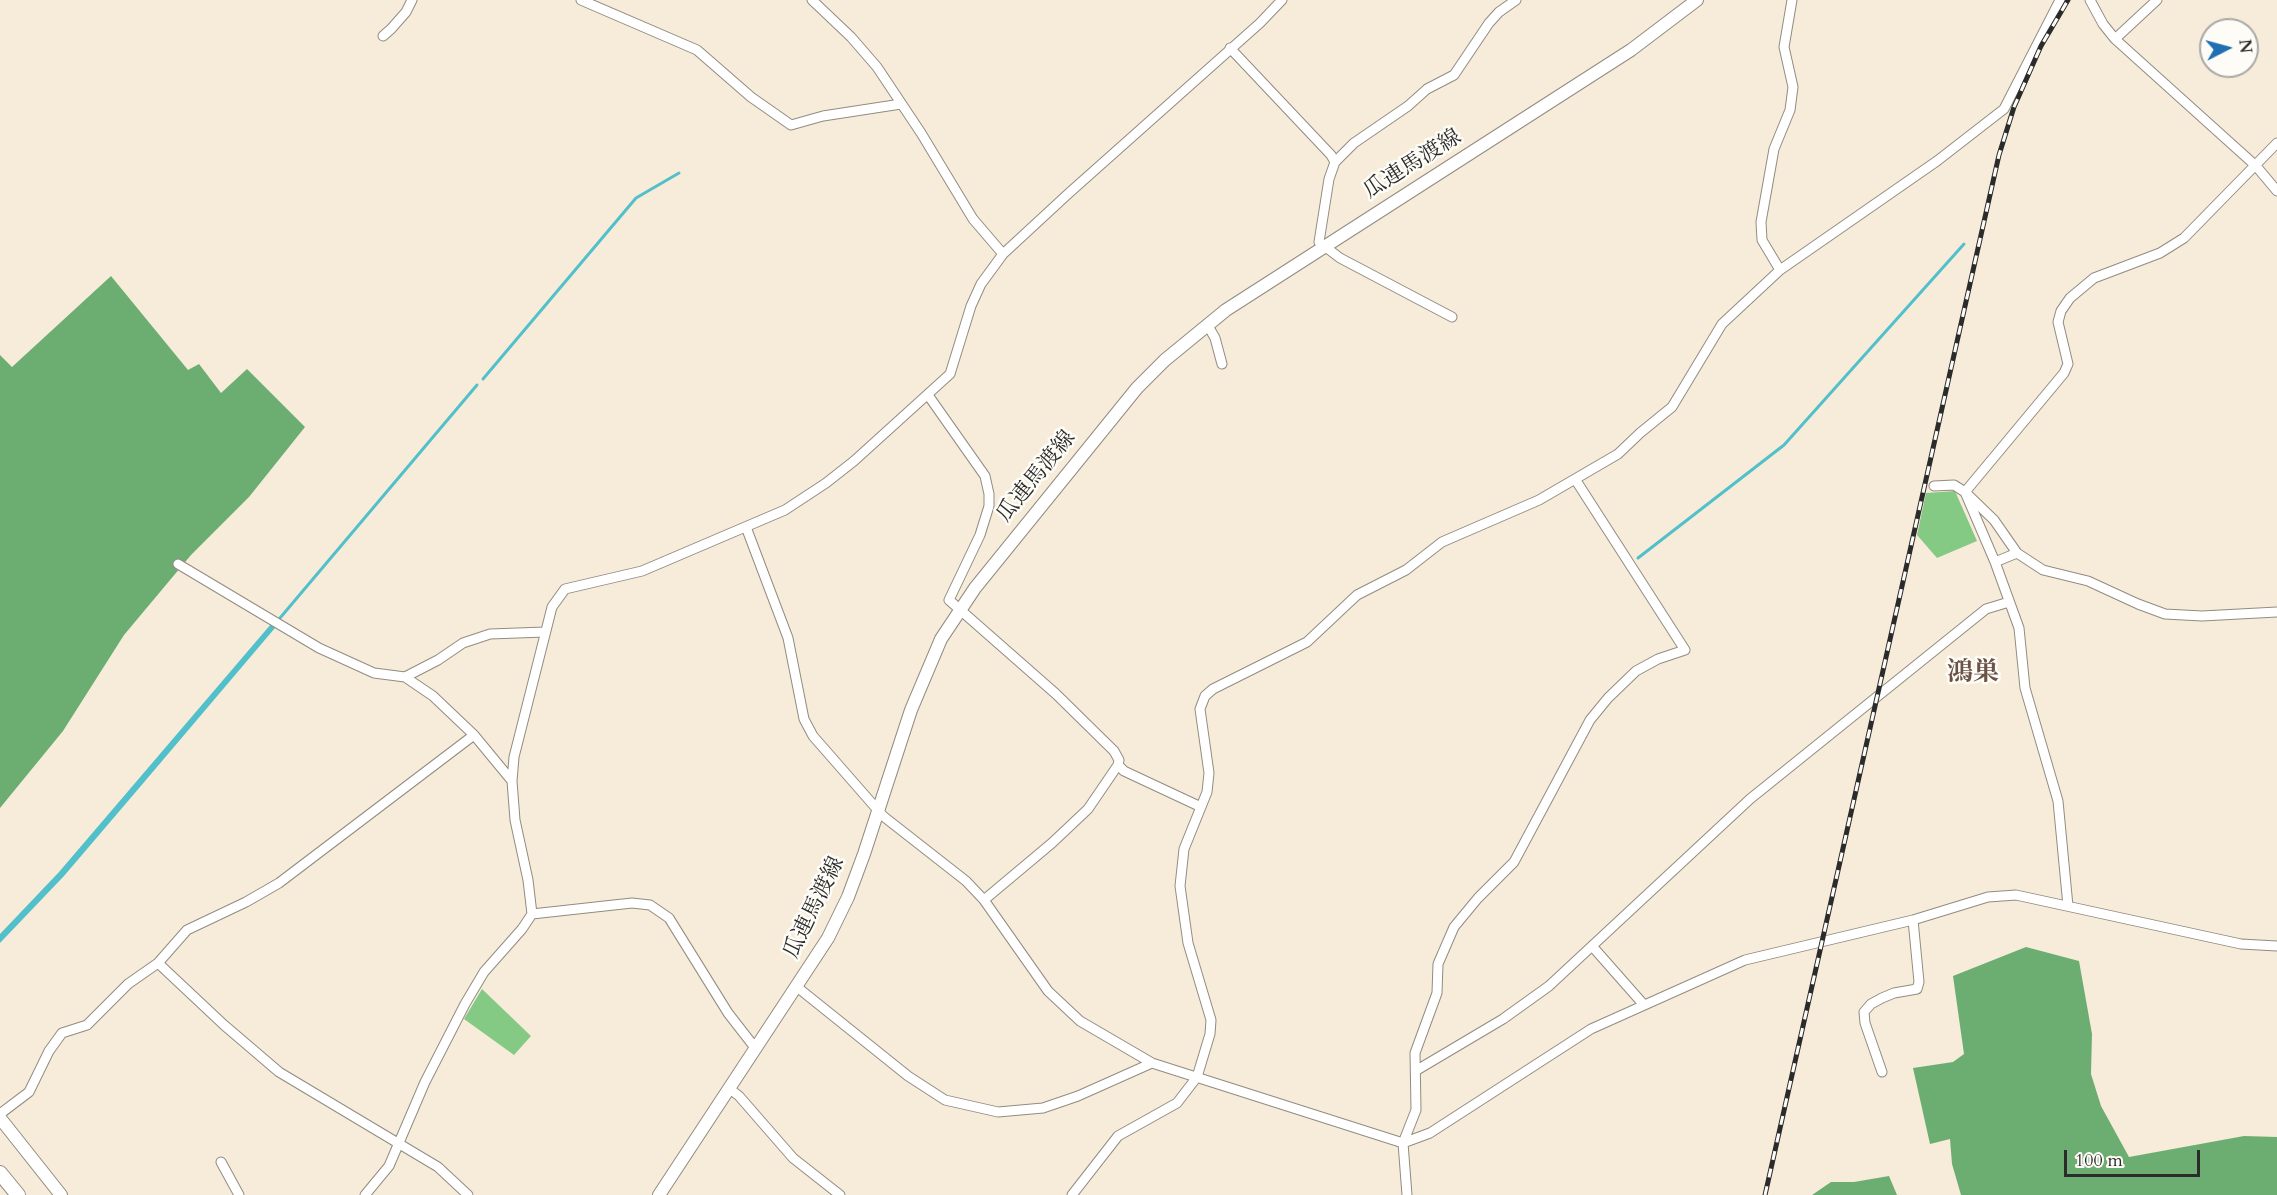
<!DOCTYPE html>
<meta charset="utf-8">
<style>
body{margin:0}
#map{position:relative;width:2277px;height:1195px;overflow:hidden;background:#f7ecd9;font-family:Cardo,serif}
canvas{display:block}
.north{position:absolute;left:2199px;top:18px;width:60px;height:60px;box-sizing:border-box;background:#fdfcf7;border:2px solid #a9a8a5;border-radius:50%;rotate:84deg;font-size:16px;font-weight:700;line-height:24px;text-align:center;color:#2b2b2b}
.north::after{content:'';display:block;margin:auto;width:21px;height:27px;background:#1f6fb2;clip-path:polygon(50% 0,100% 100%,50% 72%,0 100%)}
.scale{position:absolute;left:2064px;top:1150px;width:136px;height:27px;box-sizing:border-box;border:3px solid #2b2b2b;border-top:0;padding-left:8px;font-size:18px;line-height:21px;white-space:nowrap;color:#2b2b2b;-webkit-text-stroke:4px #fdfcf7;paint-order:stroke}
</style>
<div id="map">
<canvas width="2277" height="1195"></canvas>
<div class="north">N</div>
<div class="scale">100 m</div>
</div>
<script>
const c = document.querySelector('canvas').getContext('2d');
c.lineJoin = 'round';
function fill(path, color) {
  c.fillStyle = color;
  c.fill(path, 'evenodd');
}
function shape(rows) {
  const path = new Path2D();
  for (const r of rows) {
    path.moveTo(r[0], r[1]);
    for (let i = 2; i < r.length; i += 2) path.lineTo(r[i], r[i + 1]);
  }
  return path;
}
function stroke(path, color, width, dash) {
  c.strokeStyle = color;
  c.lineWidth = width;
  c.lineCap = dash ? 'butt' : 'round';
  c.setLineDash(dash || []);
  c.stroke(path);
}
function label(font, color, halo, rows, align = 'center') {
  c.font = font + ' Cardo,"Noto Serif JP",serif';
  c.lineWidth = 5;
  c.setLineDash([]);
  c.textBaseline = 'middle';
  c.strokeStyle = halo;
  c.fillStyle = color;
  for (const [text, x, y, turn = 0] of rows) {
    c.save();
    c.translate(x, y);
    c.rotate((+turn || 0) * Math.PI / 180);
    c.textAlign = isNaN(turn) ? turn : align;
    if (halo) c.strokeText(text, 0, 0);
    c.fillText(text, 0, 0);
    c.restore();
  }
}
fill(shape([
 [1955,491,1977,541,1937,558,1917,535,1926,493],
 [482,989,531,1036,514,1055,464,1019]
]), '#85ca84');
fill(shape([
 [111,276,188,370,199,364,221,393,247,369,305,427,249,497,191,555,124,635,63,731,0,808,0,355,12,367],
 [2026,947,2079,961,2092,1034,2091,1074,2101,1106,2129,1157,2244,1136,2277,1137,2277,1195,1961,1195,1952,1164,1950,1139,1930,1144,1913,1068,1953,1062,1964,1054,1953,976],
 [1889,1176,1897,1195,1812,1195,1831,1182,1854,1182]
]), '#6cae72');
fill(shape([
 [271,624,275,628,140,787,64,876,0,943,0,934,59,872]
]), '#52c0ca');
stroke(shape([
 [483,379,636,198,679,173],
 [1638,558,1784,445,1964,244],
 [280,618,477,385]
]), '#52c0ca', 3);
const minor = shape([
 [581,0,697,50,751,97,791,125,823,116,901,104],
 [812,0,851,37,877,67,921,133,973,219,1003,254],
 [2090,0,2103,24,2115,39,2256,166,2277,191],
 [383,36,391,29,406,12,412,0],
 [2115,39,2157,0],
 [1230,48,1331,155,1335,162],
 [1780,270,1762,240,1761,222,1774,149,1790,110,1793,87,1784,47,1792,0],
 [1452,317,1340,258,1319,242,1329,179,1335,162,1354,143,1408,106,1427,89,1454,75,1489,23,1499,12,1516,0],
 [1207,324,1215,338,1222,364],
 [928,395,985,476,989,494,989,506,980,535,949,600,1056,694,1114,751,1119,760,1118,765,1088,809,1052,843,984,900],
 [1934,486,1954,485,1965,492,1994,520,2017,553],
 [1965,492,2064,373,2068,364,2058,322,2061,311,2070,298,2094,278,2160,253,2184,238,2277,143],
 [1965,492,1995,562,2019,628,2025,688,2058,801,2068,906],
 [746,527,788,638,804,719,813,736,883,816,966,881,984,900,1048,991,1080,1021,1152,1063,1403,1143,1430,1133,1591,1029,1745,960,1913,920,1988,897,2016,895,2241,944,2277,946],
 [1995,562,2017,553,2043,570,2088,581,2138,604,2165,614,2202,616,2277,612],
 [178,564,319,648,374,673,405,677,433,696,474,735,512,781],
 [405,677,438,660,463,643,490,634,545,632],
 [1118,765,1124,771,1201,807],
 [532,914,632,903,650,905,669,918,728,1013,756,1049],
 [1592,946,1644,1005],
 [158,963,224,1025,279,1072,438,1167,468,1195],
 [797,987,908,1076,945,1100,998,1112,1043,1108,1078,1096,1152,1063],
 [1417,1070,1503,1019,1549,986,1750,799,1986,609,2009,602],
 [1882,1072,1865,1023,1864,1012,1871,1004,1882,998,1894,993,1917,989,1919,982,1913,920],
 [730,1089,739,1096,793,1158,840,1195],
 [0,1114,29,1092,49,1051,62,1033,87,1025,128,984,158,963,187,930,246,902,279,883,474,735],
 [221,1162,239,1195],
 [365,1195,389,1166,425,1082,465,1004,484,972,522,929,532,914,528,880,515,820,512,781,514,757,552,607,565,589,642,571,785,510,826,483,854,461,950,374,971,306,981,284,1003,254,1069,193,1260,23,1282,0],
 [1072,1195,1118,1136,1177,1103,1197,1077,1210,1034,1211,1020,1188,943,1180,886,1184,849,1207,792,1209,773,1200,709,1205,696,1213,689,1307,642,1357,595,1406,570,1442,542,1539,500,1618,454,1640,433,1672,407,1722,324,1780,270,1937,161,2004,109,2060,0],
 [1407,1195,1403,1143,1416,1110,1415,1053,1437,993,1438,964,1454,927,1478,898,1514,862,1590,720,1608,698,1636,671,1658,659,1685,650,1575,479]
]);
const major = shape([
 [0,1118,61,1195],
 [659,1195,828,938,848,897,864,854,911,710,941,639,975,588,1137,388,1165,360,1226,310,1631,50,1697,0]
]);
const highway = shape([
 [0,1173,18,1195]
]);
stroke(minor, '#918c82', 11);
stroke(major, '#918c82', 14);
stroke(highway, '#918c82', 16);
stroke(minor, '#fff', 9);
stroke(major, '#fff', 12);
stroke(highway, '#fff', 14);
const rail = shape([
 [1765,1195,1999,155,2014,107,2041,46,2068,0]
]);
stroke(rail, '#2b2b2b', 5);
stroke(rail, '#fdfcf7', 3, [9]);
label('22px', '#2b2b2b', '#fdfcf7', [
 ["瓜連馬渡線",1413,165,-32],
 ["瓜連馬渡線",1037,477,-51],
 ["瓜連馬渡線",815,908,-64]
]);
label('bold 26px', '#6c5246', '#fdfcf7', [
 ["鴻巣",1973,674]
]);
</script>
